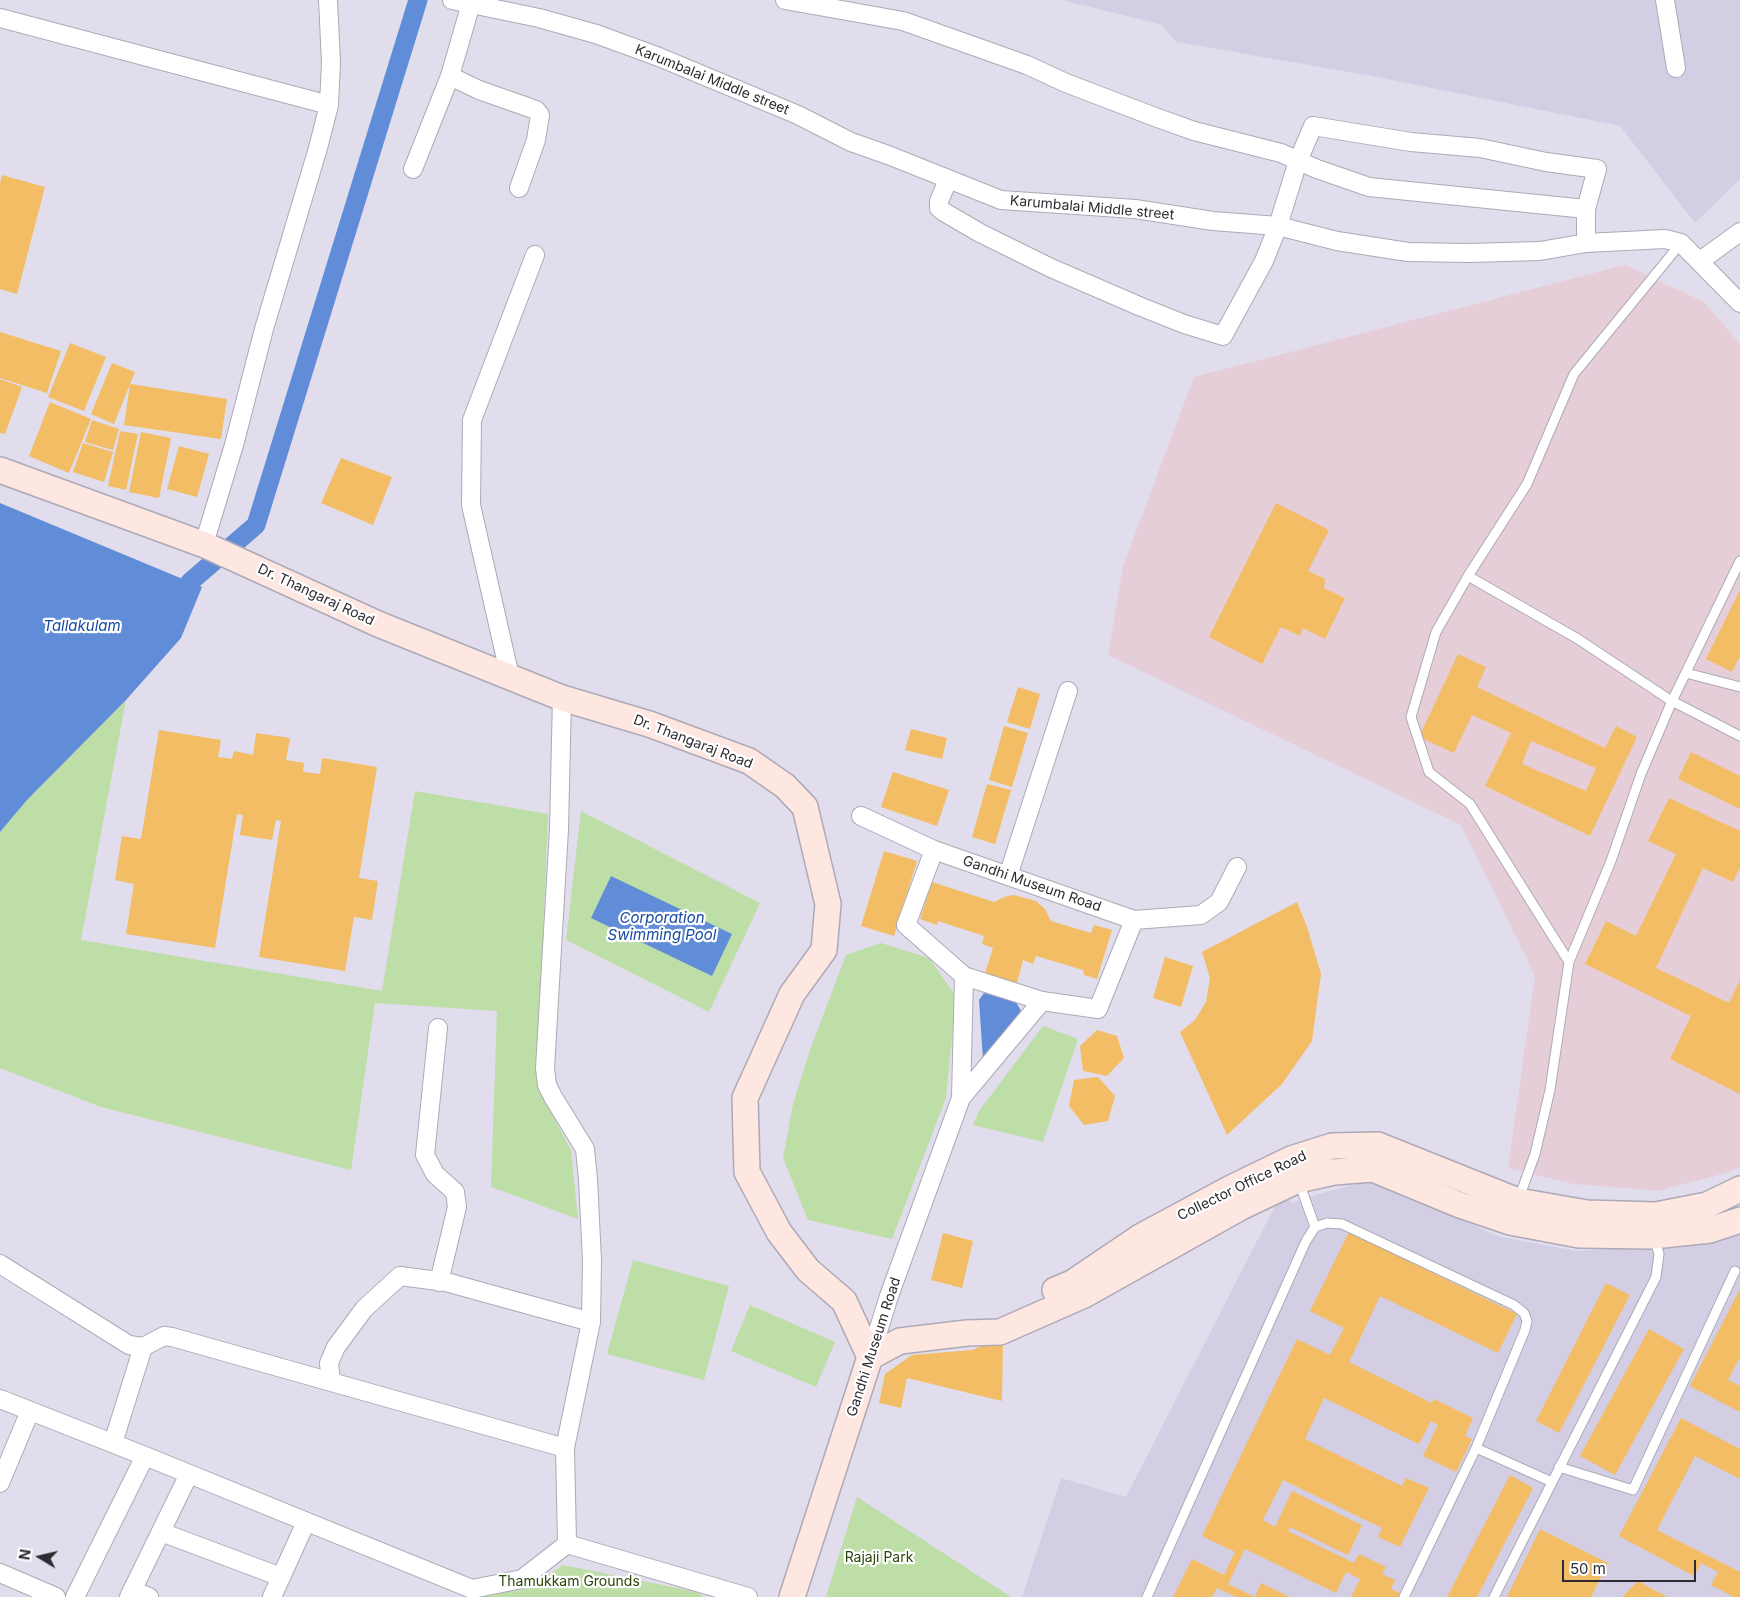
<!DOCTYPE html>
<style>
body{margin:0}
#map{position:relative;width:1740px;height:1597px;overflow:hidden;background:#e1ddec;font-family:Inter,sans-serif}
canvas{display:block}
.north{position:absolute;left:15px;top:1532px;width:50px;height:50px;-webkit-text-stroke:4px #fff;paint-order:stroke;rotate:279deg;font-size:14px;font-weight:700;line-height:20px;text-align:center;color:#2d2b31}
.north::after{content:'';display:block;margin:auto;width:18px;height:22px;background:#2d2b31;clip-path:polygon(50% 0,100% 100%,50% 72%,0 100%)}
.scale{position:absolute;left:1562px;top:1560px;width:134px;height:22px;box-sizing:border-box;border:2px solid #2d2b31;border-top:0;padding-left:6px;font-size:15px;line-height:18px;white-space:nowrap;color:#2d2b31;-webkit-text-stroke:4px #fff;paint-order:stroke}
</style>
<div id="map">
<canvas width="1740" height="1597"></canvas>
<div class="north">N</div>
<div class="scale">50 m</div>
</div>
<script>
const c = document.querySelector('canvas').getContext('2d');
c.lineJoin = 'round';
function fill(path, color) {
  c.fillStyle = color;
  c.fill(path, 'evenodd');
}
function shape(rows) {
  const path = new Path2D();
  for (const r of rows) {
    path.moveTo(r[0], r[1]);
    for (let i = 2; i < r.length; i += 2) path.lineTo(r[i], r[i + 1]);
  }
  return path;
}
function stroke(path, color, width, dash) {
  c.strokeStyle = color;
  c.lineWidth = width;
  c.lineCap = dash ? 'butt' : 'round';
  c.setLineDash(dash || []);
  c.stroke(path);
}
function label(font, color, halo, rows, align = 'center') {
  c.font = font + ' Inter,sans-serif';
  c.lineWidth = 4.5;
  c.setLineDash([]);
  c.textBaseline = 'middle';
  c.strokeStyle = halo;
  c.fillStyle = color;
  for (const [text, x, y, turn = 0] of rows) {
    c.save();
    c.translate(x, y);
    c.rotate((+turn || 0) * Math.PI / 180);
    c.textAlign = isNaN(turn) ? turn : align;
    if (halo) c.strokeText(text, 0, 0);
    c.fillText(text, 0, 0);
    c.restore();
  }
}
fill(shape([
 [1625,265,1704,302,1740,344,1740,1167,1729,1172,1659,1191,1574,1184,1508,1168,1535,976,1461,825,1108,655,1123,566,1194,377]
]), '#e6ced9');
fill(shape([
 [1061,0,1740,0,1740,179,1695,223,1620,126,1367,75,1176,42,1160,24],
 [1379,1178,1496,1236,1577,1251,1713,1242,1740,1231,1740,1597,1022,1597,1061,1478,1126,1497,1280,1196,1293,1203,1301,1199]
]), '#d4cee4');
fill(shape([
 [126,700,81,940,382,991,415,791,548,814,537,1086,571,1150,578,1219,491,1187,497,1011,375,1003,351,1170,101,1107,0,1068,0,832,27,800],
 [581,811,760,903,709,1012,566,940],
 [881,943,929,958,956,996,946,1098,892,1239,808,1220,783,1158,793,1104,810,1050,846,955],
 [1043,1026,1078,1039,1043,1142,973,1125,979,1111],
 [633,1260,729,1286,704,1380,607,1354],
 [750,1305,835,1342,816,1387,731,1351],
 [857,1497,1011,1597,826,1597],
 [563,1565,697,1592,704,1597,481,1597,529,1588]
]), '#bddea6');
fill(shape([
 [0,503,202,587,181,638,126,700,27,800,0,832],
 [611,876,732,934,712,976,591,918],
 [984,993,1016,1002,1021,1011,983,1060,979,1000]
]), '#618dd8');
stroke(shape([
 [176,601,190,582,256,525,418,0]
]), '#618dd8', 19);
fill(shape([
 [2,175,45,187,17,294,0,289,0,183],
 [0,332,61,351,47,393,0,378],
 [70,343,106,357,84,411,48,397],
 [112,363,135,372,130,384,227,399,221,439,124,425,130,384,114,424,91,414],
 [0,379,22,387,5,434,0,433],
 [50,402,91,419,69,473,29,456],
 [92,420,119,429,113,450,85,442],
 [120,431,138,434,126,490,108,486],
 [141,432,171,438,159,498,129,492],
 [83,443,113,452,104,482,73,472],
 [179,446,209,454,197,497,167,489],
 [341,458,392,477,373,525,321,503],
 [1276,503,1329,530,1308,571,1325,579,1324,588,1345,598,1325,639,1303,628,1300,636,1281,627,1262,664,1209,637],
 [1740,590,1740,656,1732,672,1706,659],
 [1458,654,1486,667,1477,687,1605,748,1616,726,1637,737,1590,836,1485,786,1511,733,1472,715,1454,753,1419,737],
 [1531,741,1596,768,1586,791,1522,764],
 [1018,687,1040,694,1030,729,1007,722],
 [1004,726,1028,733,1012,787,989,780],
 [911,729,947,738,942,759,905,750],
 [159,730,221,740,218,757,232,759,234,751,253,755,256,733,290,738,286,760,304,763,303,772,320,774,322,758,377,767,359,878,378,881,372,920,354,917,345,971,259,957,281,821,276,820,272,840,240,835,243,815,237,814,215,948,126,934,134,884,115,880,122,836,141,839],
 [1691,752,1740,776,1740,809,1678,779],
 [893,772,949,790,937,826,881,807],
 [987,784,1011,790,995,844,972,837],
 [1669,798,1740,831,1740,867,1733,882,1703,868,1656,968,1729,1003,1740,980,1740,1094,1670,1059,1691,1016,1585,964,1606,921,1636,936,1676,854,1648,841],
 [884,851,917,861,894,936,861,926],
 [932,882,994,902,1004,897,1014,895,1036,901,1045,909,1051,921,1091,933,1094,925,1112,930,1097,979,1084,975,1083,970,1036,956,1033,964,1023,960,1017,983,1012,982,1007,998,982,990,988,973,985,973,993,948,982,944,984,936,938,921,937,925,920,919],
 [1297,902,1307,927,1321,974,1312,1041,1282,1084,1227,1135,1180,1032,1195,1020,1206,1002,1210,978,1202,952],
 [1165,957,1193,966,1181,1007,1153,998],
 [1097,1030,1117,1036,1124,1058,1107,1076,1083,1071,1080,1046],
 [1098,1077,1115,1096,1108,1121,1084,1125,1069,1106,1074,1080],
 [1349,1232,1517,1314,1498,1353,1380,1296,1349,1362,1432,1403,1434,1399,1473,1418,1465,1436,1472,1439,1456,1472,1423,1456,1438,1425,1431,1421,1419,1444,1324,1398,1305,1439,1402,1486,1406,1478,1429,1488,1400,1547,1378,1537,1382,1528,1283,1480,1263,1520,1275,1527,1292,1491,1362,1525,1348,1555,1290,1527,1288,1531,1354,1563,1359,1554,1386,1567,1382,1574,1395,1580,1391,1589,1402,1594,1400,1597,1351,1597,1360,1579,1346,1572,1336,1593,1245,1549,1228,1584,1255,1597,1236,1597,1217,1588,1212,1597,1173,1597,1192,1559,1224,1575,1235,1552,1202,1536,1297,1339,1330,1355,1344,1328,1310,1311],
 [943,1233,973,1241,962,1288,931,1280],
 [1606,1283,1630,1295,1559,1433,1536,1421],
 [1740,1289,1740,1357,1728,1380,1740,1386,1740,1412,1690,1386],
 [1649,1329,1684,1349,1615,1475,1580,1456],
 [1003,1337,1002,1401,907,1378,901,1408,879,1403,885,1374,912,1355,972,1350],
 [1681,1418,1740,1449,1740,1479,1695,1456,1657,1530,1740,1572,1740,1597,1734,1597,1711,1585,1718,1572,1701,1563,1694,1576,1619,1536],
 [1510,1475,1533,1488,1477,1597,1447,1597],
 [1540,1529,1608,1563,1591,1597,1507,1597],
 [1638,1581,1667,1597,1622,1597],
 [1261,1583,1290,1597,1255,1597]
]), '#f2bd64');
const lane = shape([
 [1681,243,1574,374,1527,484,1468,576,1578,639,1670,700,1740,736],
 [1468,576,1436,632,1411,717,1429,772,1470,804,1569,962],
 [1686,673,1740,687],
 [1519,1198,1535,1154,1550,1090,1569,962,1611,861,1641,774,1672,701,1740,561],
 [1315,1227,1327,1223,1342,1224,1514,1305,1524,1313,1527,1321,1525,1330,1476,1448,1404,1597],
 [1476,1448,1552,1482],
 [1559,1467,1633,1490,1735,1271],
 [1147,1597,1306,1241,1315,1227,1299,1182],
 [1494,1597,1656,1277,1659,1254,1654,1237]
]);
const street = shape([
 [452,0,539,18,596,34,659,57,798,115,851,142,888,155,1001,200,1135,209,1213,221,1278,226,1337,241,1408,252,1469,253,1540,251,1586,243,1665,239,1681,243,1740,303],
 [472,0,450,76,479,90,536,110,540,115,536,140,519,188],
 [785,0,903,21,1027,65,1066,83,1155,117,1194,131,1281,153,1317,169,1369,187,1586,209],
 [1665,0,1676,68],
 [0,18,329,105],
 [413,169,450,76],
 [948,180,939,201,939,208,944,212,980,233,1051,268,1139,306,1184,324,1223,336,1264,261,1278,226,1298,161,1313,126,1411,142,1480,148,1546,162,1597,169,1586,209,1586,243],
 [1700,261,1740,232],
 [204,544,234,445,264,329,318,148,329,105,331,62,328,0],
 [510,677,471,505,472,420,535,255],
 [562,698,559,829,545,1068,547,1085,553,1097,585,1149,588,1179,592,1261,591,1322,565,1448],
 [861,816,934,850],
 [1008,876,1068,691],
 [1134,920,1201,915,1219,902,1237,867],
 [964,976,1042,1001,1098,1009,1134,920,934,850,906,925,964,976,961,1098,1042,1001],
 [438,1028,425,1155,435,1174,455,1192,457,1207,439,1282],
 [0,1264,129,1345,143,1347,164,1336,172,1337,565,1448,567,1544,748,1597],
 [870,1357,889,1296,961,1098],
 [331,1381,329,1363,336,1347,364,1309,400,1276,446,1282,591,1322],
 [0,1399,145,1456,472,1589,522,1579,567,1544],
 [113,1443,143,1347],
 [0,1483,30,1411],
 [161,1532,281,1577],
 [0,1573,56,1597],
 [132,1590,149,1597],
 [75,1597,145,1456],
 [129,1597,189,1474],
 [272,1597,306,1522]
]);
const secondary = shape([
 [0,470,205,545,378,624,562,698,649,724,749,761,785,786,805,807,828,904,824,950,792,994,745,1098,747,1172,779,1232,808,1270,844,1301,870,1357],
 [1055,1290,1072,1283,1140,1237,1231,1188,1291,1159,1332,1146,1378,1145,1518,1201,1587,1213,1656,1215,1707,1205,1740,1189],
 [870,1357,900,1341,967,1333,1000,1332,1084,1295,1241,1207,1298,1180,1334,1172,1373,1169,1460,1205,1510,1222,1579,1235,1653,1236,1710,1230,1740,1220],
 [792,1597,870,1357]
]);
stroke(lane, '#ada9b7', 11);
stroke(street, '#ada9b7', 20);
stroke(secondary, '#ada9b7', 28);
stroke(lane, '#fff', 9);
stroke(street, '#fff', 18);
stroke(secondary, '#fde7e0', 25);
label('14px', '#2d2b31', '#fff', [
 ["Karumbalai Middle street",712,80,22],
 ["Karumbalai Middle street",1092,208,5],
 ["Dr. Thangaraj Road",316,595,25],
 ["Dr. Thangaraj Road",693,742,21],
 ["Gandhi Museum Road",1032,884,19],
 ["Collector Office Road",1242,1186,-26],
 ["Gandhi Museum Road",874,1347,-72]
]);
label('14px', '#284509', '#fff', [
 ["Rajaji Park",879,1558],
 ["Thamukkam Grounds",569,1582]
]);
label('italic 15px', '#174ba3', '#fff', [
 ["Tallakulam",82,626],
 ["Corporation",662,918],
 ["Swimming Pool",662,935]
]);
</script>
